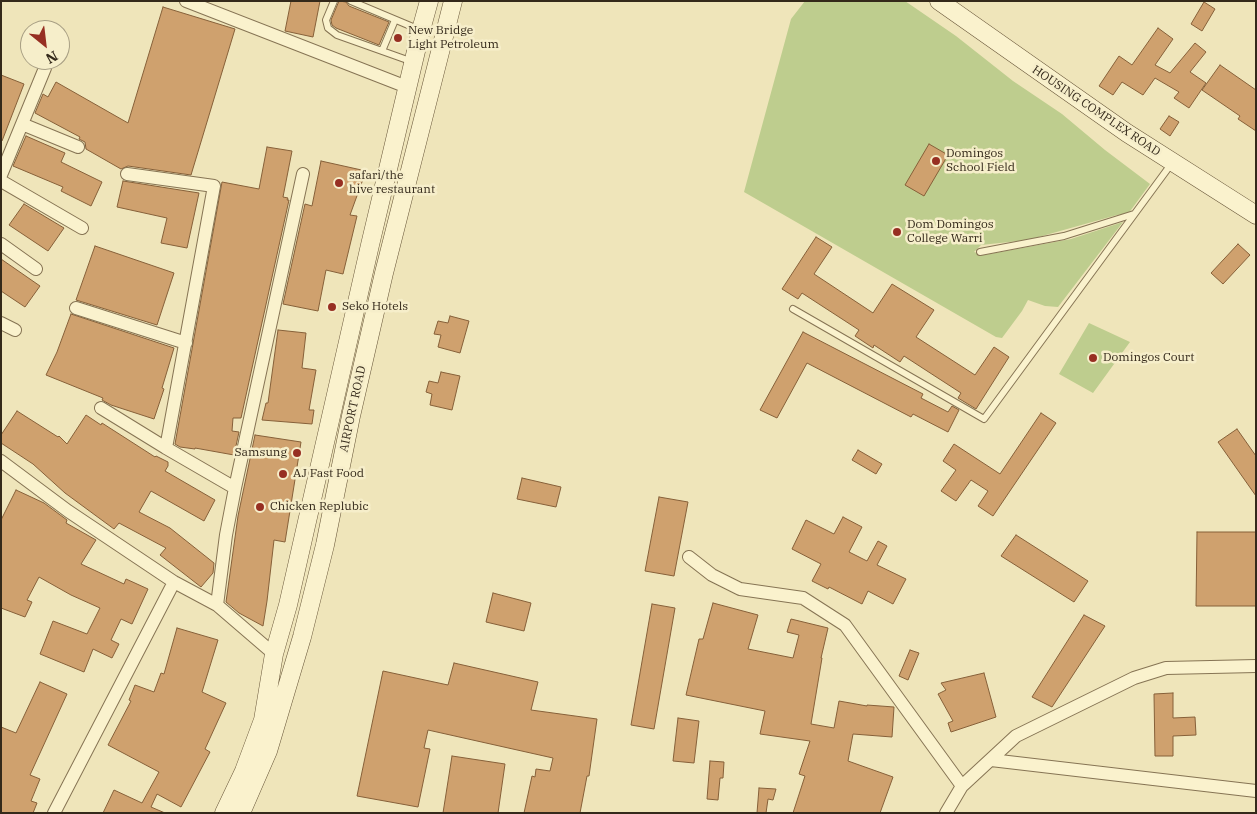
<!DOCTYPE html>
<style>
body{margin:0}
#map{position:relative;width:1257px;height:814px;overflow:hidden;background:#efe5ba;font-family:"IBM Plex Serif",serif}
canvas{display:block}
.frame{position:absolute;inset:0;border:2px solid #34291a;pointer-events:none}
.north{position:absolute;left:20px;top:20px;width:50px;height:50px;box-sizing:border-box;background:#f6eeca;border:1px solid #a89f84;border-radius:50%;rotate:151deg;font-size:14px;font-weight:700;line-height:20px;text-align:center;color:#34291a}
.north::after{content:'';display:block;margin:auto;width:18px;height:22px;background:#972f22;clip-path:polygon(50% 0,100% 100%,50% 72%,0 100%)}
</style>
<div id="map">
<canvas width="1257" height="814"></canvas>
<div class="frame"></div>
<div class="north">N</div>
</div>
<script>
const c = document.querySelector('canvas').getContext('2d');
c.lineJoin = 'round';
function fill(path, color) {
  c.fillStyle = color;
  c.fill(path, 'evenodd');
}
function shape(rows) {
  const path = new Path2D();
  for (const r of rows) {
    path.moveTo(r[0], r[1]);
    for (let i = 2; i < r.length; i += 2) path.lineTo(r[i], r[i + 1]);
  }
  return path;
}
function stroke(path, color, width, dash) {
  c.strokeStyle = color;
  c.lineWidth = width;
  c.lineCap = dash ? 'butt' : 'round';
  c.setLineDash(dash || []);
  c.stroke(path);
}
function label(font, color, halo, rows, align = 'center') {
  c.font = font + ' "IBM Plex Serif",serif';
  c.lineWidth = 5;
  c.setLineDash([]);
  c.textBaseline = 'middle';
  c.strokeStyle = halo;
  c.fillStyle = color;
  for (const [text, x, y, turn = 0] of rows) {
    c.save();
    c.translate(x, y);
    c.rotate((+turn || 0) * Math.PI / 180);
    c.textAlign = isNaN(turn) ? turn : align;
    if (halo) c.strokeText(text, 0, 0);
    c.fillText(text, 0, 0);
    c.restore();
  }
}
fill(shape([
 [805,1,905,1,956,36,1013,81,1062,114,1105,150,1150,184,1128,214,1117,215,1028,240,981,245,974,252,984,255,1071,239,1123,222,1058,307,1045,306,1028,300,1022,311,1002,338,996,337,744,192,791,19],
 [1089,323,1130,342,1093,393,1059,374]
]), '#becd8e');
const building = shape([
 [291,1,320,1,313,37,285,31,291,1],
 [339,1,346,2,349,6,389,22,379,45,336,28,332,25,331,20,339,1],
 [1204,2,1215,9,1202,31,1191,24,1204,2],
 [163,7,235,29,191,175,128,166,121,169,86,149,85,142,79,139,80,137,35,113,43,94,48,97,56,82,128,123,163,7],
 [1158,28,1173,39,1155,65,1170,73,1195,43,1206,52,1190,72,1206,83,1189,108,1174,98,1179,92,1155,78,1143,95,1122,82,1113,95,1099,86,1119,56,1132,65,1158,28],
 [1220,65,1256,90,1256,131,1238,119,1240,116,1202,90,1220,65],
 [1,75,24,84,2,141,1,141,1,75],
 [1169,116,1179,122,1170,136,1160,129,1169,116],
 [26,136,65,153,61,162,102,182,91,206,61,191,63,187,13,166,26,136],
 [929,144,948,155,924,196,905,185,929,144],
 [267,147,292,151,283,197,288,198,287,200,289,200,241,418,233,418,232,431,239,432,234,455,195,448,195,449,180,447,175,444,222,182,259,189,267,147],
 [321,161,366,171,350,215,357,216,343,274,326,270,318,311,283,304,305,204,312,206,321,161],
 [123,181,199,193,187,248,161,243,167,218,117,207,123,181],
 [24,204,64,228,48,251,9,225,24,204],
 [816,237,832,247,814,274,873,313,892,284,934,310,916,337,975,375,994,347,1009,357,976,409,958,398,961,393,904,356,900,362,874,345,873,348,855,336,859,330,802,293,798,299,782,289,816,237],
 [1238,244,1250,255,1223,284,1211,273,1238,244],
 [95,246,174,273,157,325,76,300,95,246],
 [1,259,40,286,25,307,1,291,1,259],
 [71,314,174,348,162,388,164,389,154,419,111,405,102,400,103,398,46,375,57,352,71,314],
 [450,316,469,321,460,353,438,347,441,335,434,334,438,321,448,323,450,316],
 [278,330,306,333,302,368,316,370,309,410,314,410,312,424,262,420,266,403,268,403,278,330],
 [803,332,923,394,921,398,948,412,952,406,959,410,948,432,913,414,911,417,807,363,777,418,760,410,803,332],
 [441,372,460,376,452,410,430,405,432,394,426,392,429,381,438,383,441,372],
 [17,411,58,437,59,436,67,444,86,415,101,425,102,423,155,457,156,456,168,462,168,466,165,471,215,500,204,521,151,491,139,512,170,528,214,563,213,573,201,587,160,555,166,548,119,523,114,529,65,493,33,464,1,443,1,435,17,411],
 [1041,413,1056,423,993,516,978,506,988,491,971,480,956,501,941,491,956,470,943,461,954,444,1000,474,1041,413],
 [1237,429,1256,456,1256,496,1218,442,1237,429],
 [255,435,301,442,285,542,274,540,267,601,263,626,239,613,226,602,238,516,255,435],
 [858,450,882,464,876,474,852,460,858,450],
 [522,478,561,487,556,507,517,499,522,478],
 [16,490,44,503,67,520,66,523,96,540,81,564,124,584,126,579,148,589,132,624,121,619,111,640,119,644,112,658,93,649,84,672,40,654,53,621,87,634,100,608,71,595,39,577,27,600,32,602,25,617,1,608,1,520,16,490],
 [659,497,688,502,674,576,645,571,659,497],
 [843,517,862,527,849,552,867,561,878,541,887,546,877,565,906,579,893,604,868,591,862,604,829,587,828,589,812,581,821,564,792,549,806,520,834,534,843,517],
 [1197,532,1256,532,1256,606,1196,606,1197,532],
 [1016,535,1088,581,1074,602,1001,556,1016,535],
 [493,593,531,603,524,631,486,622,493,593],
 [713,603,758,615,748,649,793,658,799,635,787,632,791,619,828,628,821,658,822,658,811,724,834,728,839,701,867,706,867,705,894,707,892,737,853,734,848,761,893,777,880,813,793,813,805,776,799,774,810,741,760,734,765,711,686,695,699,639,703,639,713,603],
 [652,604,675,608,654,729,631,725,652,604],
 [1084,615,1105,626,1052,707,1032,697,1084,615],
 [177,628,218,640,202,692,226,703,205,749,210,752,181,807,157,794,151,807,165,813,103,813,114,790,142,803,159,772,108,745,131,701,129,700,135,685,154,692,161,673,164,674,177,628],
 [910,650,919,653,908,680,899,676,910,650],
 [454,663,538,682,531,710,597,719,589,776,587,776,580,813,524,813,532,776,535,777,536,769,550,771,553,758,428,730,424,748,430,749,418,807,357,796,383,671,448,685,454,663],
 [984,673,996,717,951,732,948,723,953,721,938,694,946,690,941,683,984,673],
 [40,682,67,694,30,775,40,779,31,801,37,803,33,813,1,813,1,727,16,733,40,682],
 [1173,693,1173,718,1195,717,1196,735,1173,736,1173,756,1155,756,1154,694,1173,693],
 [678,718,699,721,694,763,673,761,678,718],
 [452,756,505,764,498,813,443,813,452,756],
 [710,761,724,762,723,778,720,778,718,800,707,799,710,761],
 [759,788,776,789,773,800,768,799,766,813,757,813,759,788]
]);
fill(building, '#cfa16e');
stroke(building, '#866039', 1);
const lane = shape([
 [334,1,326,20,328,28,337,35,413,62],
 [351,1,420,30],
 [382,51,395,20],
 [980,252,1064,236,1134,214],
 [793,309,984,419,1172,163]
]);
const street = shape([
 [186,1,407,87],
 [22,124,78,147],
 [127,174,214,186,166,448],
 [1,175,45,68],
 [1,181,82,228],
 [1,244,36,269],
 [76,308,186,343],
 [1,323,15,330],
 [101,408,166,448,235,488],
 [1,461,68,511,174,582,217,605,274,654],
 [689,557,712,575,740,589,803,598,845,625,962,786],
 [217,605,226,535,235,488,303,174],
 [991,760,1256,791],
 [54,813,174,582],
 [946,813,962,786,1016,736,1134,678,1166,668,1256,666]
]);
const secondary = shape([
 [939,1,1127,133,1256,215],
 [224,813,244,771,263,720,274,654,288,605,370,245,421,30,429,1],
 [241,813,268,751,302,637,325,545,351,416,384,273,453,1]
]);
stroke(lane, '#867454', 8);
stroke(street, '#867454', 14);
stroke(secondary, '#675538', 19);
stroke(lane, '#faf2cd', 6);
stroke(street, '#faf2cd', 12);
stroke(secondary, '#faf2cd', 18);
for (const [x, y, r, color] of [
 [398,38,5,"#972f22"],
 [936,161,5,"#972f22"],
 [339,183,5,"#972f22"],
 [897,232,5,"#972f22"],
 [332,307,5,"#972f22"],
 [1093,358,5,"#972f22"],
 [297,453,5,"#972f22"],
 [283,474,5,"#972f22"],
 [260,507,5,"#972f22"]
]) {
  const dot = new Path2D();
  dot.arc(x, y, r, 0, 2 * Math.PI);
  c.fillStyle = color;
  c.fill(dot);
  stroke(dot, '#f6eeca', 2);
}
label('12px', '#34291a', '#f6eeca', [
 ["New Bridge",408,31],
 ["Light Petroleum",408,45],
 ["Domingos",946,154],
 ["School Field",946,168],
 ["safari/the",349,176],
 ["hive restaurant",349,190],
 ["Dom Domingos",907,225],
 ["College Warri",907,239],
 ["Seko Hotels",342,307],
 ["Domingos Court",1103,358],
 ["Samsung",287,453,"right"],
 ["AJ Fast Food",293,474],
 ["Chicken Replubic",270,507]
], 'left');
label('12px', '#34291a', '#f6eeca', [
 ["HOUSING COMPLEX ROAD",1096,111,34],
 ["AIRPORT ROAD",353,409,-78]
]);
</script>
